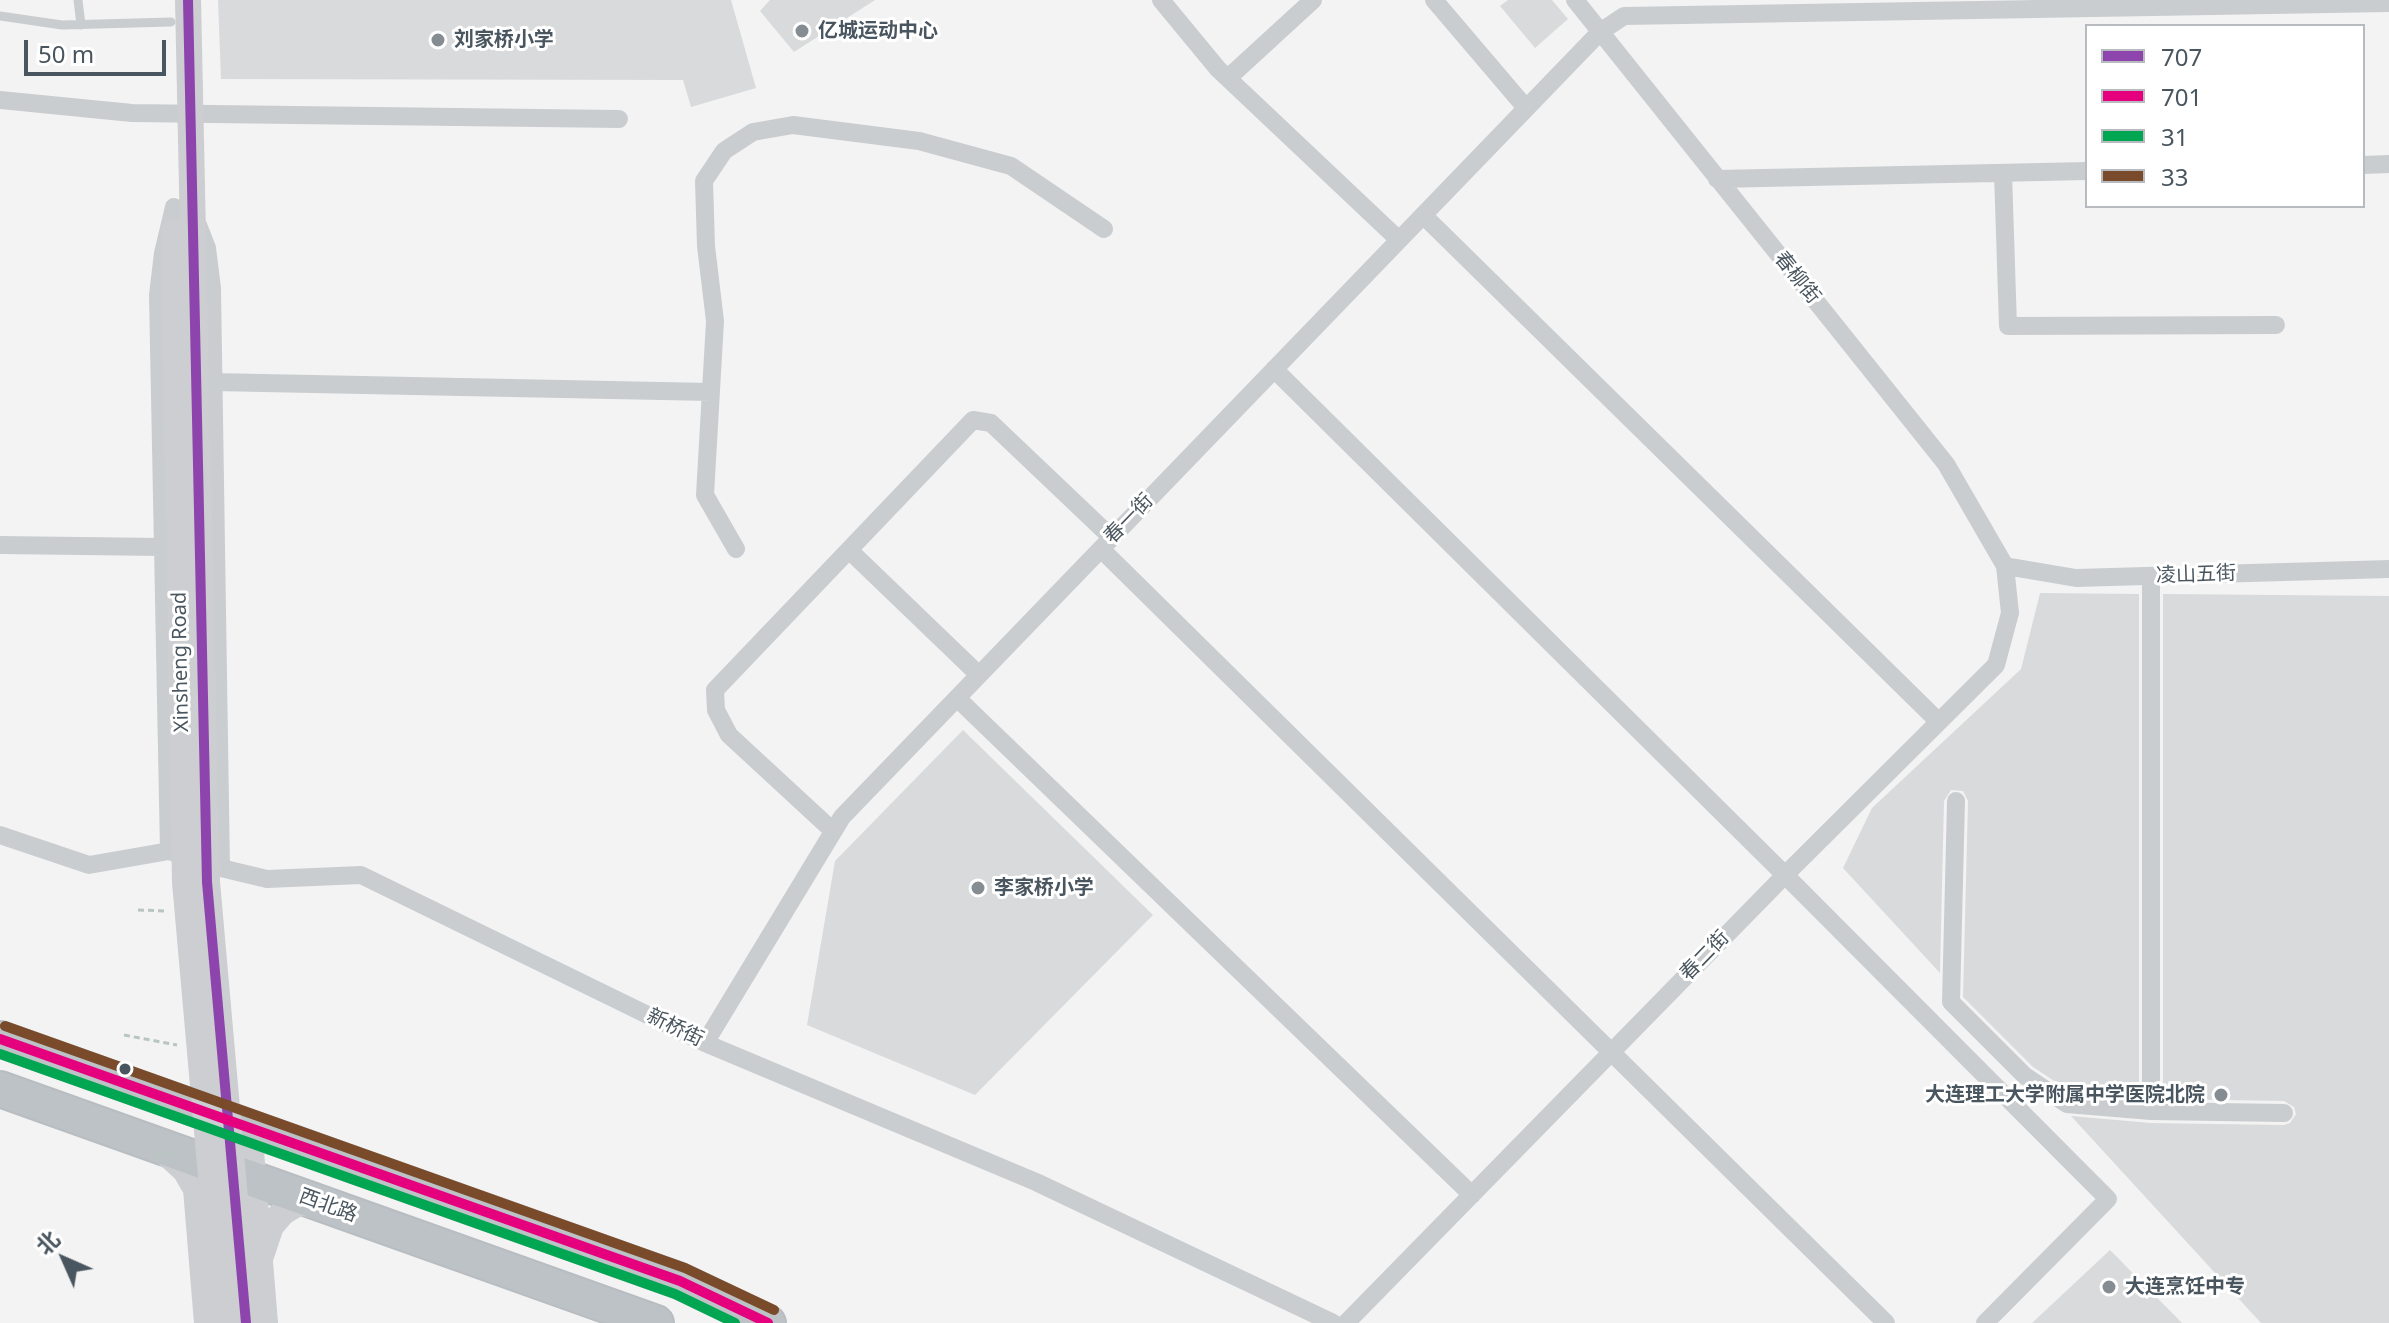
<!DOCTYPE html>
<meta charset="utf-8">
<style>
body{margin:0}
#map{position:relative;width:2389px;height:1323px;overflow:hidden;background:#f3f3f3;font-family:"Noto Sans","Noto Sans SC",sans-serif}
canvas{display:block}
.legend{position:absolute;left:2085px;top:24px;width:280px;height:184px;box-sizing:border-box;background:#fff;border:2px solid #b7bbbf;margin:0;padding:10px 14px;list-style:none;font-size:24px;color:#4a565f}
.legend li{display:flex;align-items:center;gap:16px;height:40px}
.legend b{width:40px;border:2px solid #b7bbbf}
.north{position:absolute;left:24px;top:1219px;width:80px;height:80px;-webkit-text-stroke:6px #fff;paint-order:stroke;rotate:315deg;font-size:22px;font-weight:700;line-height:32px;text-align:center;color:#4a565f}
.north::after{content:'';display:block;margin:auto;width:28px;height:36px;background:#4a565f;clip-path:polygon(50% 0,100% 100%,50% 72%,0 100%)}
.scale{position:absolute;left:24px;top:40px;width:142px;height:36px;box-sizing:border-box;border:4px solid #4a565f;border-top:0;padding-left:10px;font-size:24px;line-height:28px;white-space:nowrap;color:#4a565f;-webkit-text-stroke:6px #fff;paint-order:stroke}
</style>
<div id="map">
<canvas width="2389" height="1323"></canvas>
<ul class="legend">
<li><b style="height:10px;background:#8e44ad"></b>707</li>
<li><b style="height:10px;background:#e5007d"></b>701</li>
<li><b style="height:10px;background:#00a651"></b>31</li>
<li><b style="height:10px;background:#7a4b2a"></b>33</li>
</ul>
<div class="north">北</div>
<div class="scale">50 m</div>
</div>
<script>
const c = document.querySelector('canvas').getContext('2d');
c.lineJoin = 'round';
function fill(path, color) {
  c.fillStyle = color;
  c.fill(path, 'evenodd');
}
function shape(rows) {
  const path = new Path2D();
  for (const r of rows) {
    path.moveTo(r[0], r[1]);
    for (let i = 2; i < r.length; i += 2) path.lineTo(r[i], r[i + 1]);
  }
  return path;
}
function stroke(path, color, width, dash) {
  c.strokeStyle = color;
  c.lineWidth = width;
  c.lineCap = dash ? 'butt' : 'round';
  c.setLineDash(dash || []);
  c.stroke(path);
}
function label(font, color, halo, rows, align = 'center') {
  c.font = font + ' "Noto Sans","Noto Sans SC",sans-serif';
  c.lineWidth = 6;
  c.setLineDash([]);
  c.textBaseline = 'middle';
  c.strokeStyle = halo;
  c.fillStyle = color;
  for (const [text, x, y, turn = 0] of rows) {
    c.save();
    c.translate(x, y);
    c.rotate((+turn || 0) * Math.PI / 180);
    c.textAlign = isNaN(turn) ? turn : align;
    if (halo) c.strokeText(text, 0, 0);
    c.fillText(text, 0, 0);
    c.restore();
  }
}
fill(shape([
 [218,0,731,0,756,88,691,107,683,80,221,79],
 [770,0,875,0,794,52,760,11],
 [1508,0,1552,0,1568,19,1535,48,1500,6],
 [2040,593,2139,594,2139,1098,2071,1092,2033,1067,1963,997,1968,801,1963,791,1951,790,1944,801,1940,973,1843,868,1872,808,2021,669],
 [2163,594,2389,596,2389,1323,2261,1323,2071,1116,2151,1123,2284,1125,2290,1123,2296,1114,2294,1107,2284,1101,2163,1099],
 [963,730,1153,915,975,1095,807,1025,835,861],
 [2110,1250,2182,1323,2032,1323]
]), '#d9dadb');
const highway = shape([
 [0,1039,680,1281,768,1323],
 [0,1089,656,1323]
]);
stroke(highway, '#b8bdc2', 38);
stroke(shape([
 [138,910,166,911],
 [124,1035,177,1045]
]), '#b9c5c1', 3, [6, 4]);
stroke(shape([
 [78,0,81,25],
 [0,16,62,25,171,22]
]), '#cacdcf', 9);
stroke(shape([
 [1161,0,1218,69,1399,240],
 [1434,0,1526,108],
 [1228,78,1313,0],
 [0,100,132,113,619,119],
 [2363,165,2389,164],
 [2003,173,2008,326,2276,325],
 [1717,179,2087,171],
 [1423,215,1939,722],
 [198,225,207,248,212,288,221,868],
 [1274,369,1785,875,2108,1199,1985,1323],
 [213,382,711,392],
 [0,545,162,547],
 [736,549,705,495,715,321,706,246,704,181,724,151,753,132,793,125,919,141,1011,166,1104,229],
 [1101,549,1886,1323],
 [849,550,979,675],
 [2005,566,2076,578,2389,569],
 [957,698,1472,1195],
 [1956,801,1951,1002,2025,1076,2067,1104,2151,1111,2284,1113],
 [833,831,729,735,716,710,715,690,973,420,991,423,1112,538],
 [0,835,89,865,169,851,221,868,267,879,361,875,705,1043,1036,1182,1333,1323],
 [169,851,158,295,163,253,174,207],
 [705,1043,842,817,1600,32,1624,16,2389,3],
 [2151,1111,2151,576],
 [1346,1323,1785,875,1996,665,2010,613,2005,566,1946,464,1575,0]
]), '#cacdcf', 18);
stroke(shape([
 [188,0,201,608],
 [174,232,180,607],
 [249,1127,265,1323],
 [164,1151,185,1170,196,1189,207,1323],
 [261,1256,271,1226,283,1212,298,1203,319,1204]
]), '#ccced1', 26);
stroke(highway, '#bdc2c6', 34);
stroke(shape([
 [154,1155,186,1151]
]), '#b9c5c1', 3, [6, 4]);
stroke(shape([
 [180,607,185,882,224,1323],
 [201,608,207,882,246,1323]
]), '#ccced1', 26);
stroke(shape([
 [188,0,207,882,246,1323]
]), '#8e44ad', 10);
stroke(shape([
 [0,1039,680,1281,768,1323]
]), '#e5007d', 10);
stroke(shape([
 [0,1054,675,1294,735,1323]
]), '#00a651', 10);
stroke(shape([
 [5,1026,685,1268,774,1310]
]), '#7a4b2a', 10);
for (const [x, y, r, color] of [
 [802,31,8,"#858d93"],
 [438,40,8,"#858d93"],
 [978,888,8,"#858d93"],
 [125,1069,7,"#4a565f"],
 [2221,1095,8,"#858d93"],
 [2109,1287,8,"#858d93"]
]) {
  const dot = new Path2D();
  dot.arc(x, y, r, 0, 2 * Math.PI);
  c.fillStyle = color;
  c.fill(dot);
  stroke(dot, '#fff', 3);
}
label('bold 20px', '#4a565f', '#fff', [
 ["亿城运动中心",818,31],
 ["刘家桥小学",454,40],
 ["李家桥小学",994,888],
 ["大连理工大学附属中学医院北院",2205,1095,"right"],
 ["大连烹饪中专",2125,1287]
], 'left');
label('20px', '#4a565f', '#fff', [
 ["春柳街",1797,278,51],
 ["春一街",1129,519,-46],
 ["凌山五街",2196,575,-2],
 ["Xinsheng Road",181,662,-91],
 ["春二街",1705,956,-46],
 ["新桥街",675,1028,26],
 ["西北路",328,1206,20]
]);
</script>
